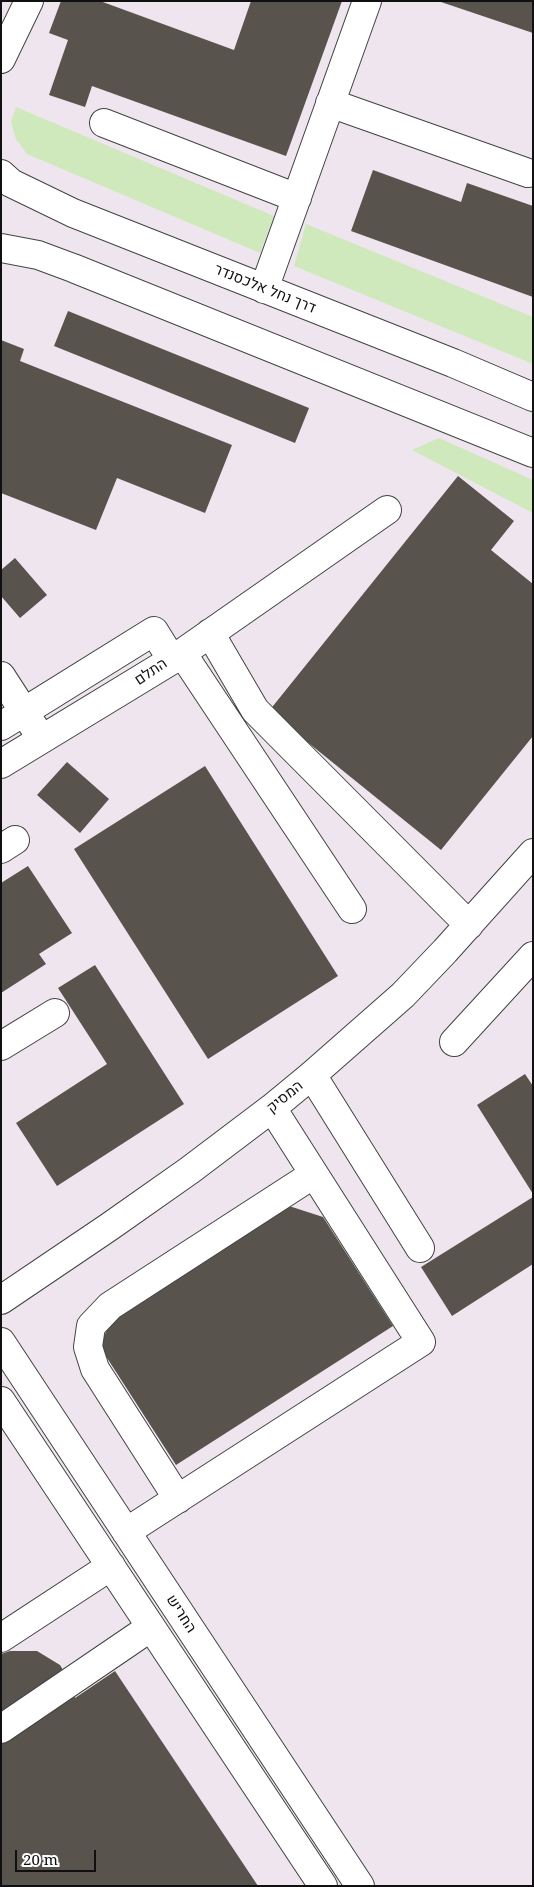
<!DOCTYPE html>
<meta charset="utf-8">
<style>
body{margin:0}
#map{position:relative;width:534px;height:1887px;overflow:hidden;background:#fffef4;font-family:"Noto Serif",serif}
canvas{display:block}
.frame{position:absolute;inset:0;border:2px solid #101010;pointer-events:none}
.scale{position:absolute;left:15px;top:1850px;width:81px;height:22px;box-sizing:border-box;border:2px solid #101010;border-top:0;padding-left:6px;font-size:15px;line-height:18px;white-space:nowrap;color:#101010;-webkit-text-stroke:4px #fff;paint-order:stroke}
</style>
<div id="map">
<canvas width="534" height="1887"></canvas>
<div class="frame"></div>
<div class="scale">20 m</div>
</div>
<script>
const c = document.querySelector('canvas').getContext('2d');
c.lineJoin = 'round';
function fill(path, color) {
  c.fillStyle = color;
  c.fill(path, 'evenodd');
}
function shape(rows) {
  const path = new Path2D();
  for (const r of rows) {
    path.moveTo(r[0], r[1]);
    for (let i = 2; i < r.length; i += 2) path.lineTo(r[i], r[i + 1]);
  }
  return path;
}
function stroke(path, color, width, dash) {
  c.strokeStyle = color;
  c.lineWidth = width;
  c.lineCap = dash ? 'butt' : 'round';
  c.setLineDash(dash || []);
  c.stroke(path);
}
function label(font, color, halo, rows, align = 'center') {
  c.font = font + ' "Noto Serif",Heebo,serif';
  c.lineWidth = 5;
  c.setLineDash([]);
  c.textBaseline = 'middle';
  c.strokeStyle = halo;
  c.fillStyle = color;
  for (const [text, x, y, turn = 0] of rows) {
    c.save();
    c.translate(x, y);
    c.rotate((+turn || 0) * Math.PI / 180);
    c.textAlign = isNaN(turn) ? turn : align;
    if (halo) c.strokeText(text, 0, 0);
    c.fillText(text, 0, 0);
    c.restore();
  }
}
fill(shape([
 [1,1,533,1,533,1886,1,1886]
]), '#eee5ee');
fill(shape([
 [16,107,274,216,260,253,27,154,16,139,11,122],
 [306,224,533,317,533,364,294,266],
 [439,438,533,480,533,513,412,450]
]), '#cfe9bd');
fill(shape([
 [61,1,100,1,234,50,251,1,342,1,286,156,92,86,85,107,49,95,68,40,49,33],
 [533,1,533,33,441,2,441,1],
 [373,170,461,202,467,183,533,206,533,297,351,231],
 [68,311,309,408,295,443,54,346],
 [1,340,24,349,20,361,232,445,205,513,117,478,96,530,1,493],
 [458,476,514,521,491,550,533,584,533,736,441,850,269,711],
 [15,558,47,595,20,618,1,596,1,570],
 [67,762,109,799,80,833,37,795],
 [205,766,338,976,208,1059,74,849],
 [28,866,72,933,39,954,46,964,1,993,1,883],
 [95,965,184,1104,57,1186,16,1123,107,1064,58,988],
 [525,1074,533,1086,533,1194,477,1105],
 [533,1197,533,1264,452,1316,421,1267],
 [289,1206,323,1217,393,1326,176,1465,100,1347,109,1324],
 [10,1651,37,1651,60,1665,72,1685,75,1698,115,1671,258,1886,1,1886,1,1654]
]), '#59534d');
const minor = shape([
 [1,59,29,1],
 [330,103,528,173],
 [104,123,297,198],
 [1,174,11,183,73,213,453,363,533,397],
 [1,248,38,255,73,268,533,453],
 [264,289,367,1],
 [210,633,255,710,469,925],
 [182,653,352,909],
 [1,676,34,727],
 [1,726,154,631,172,660],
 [1,764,172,660,387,510],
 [1,849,15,840],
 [454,1042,533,956],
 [1,1046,55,1013],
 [312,1075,420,1248],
 [1,1300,109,1227,190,1170,272,1108,312,1075,403,995,445,951,533,853],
 [1,1342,360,1886],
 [1,1401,323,1886],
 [178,1499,95,1369,88,1347,91,1326,110,1306,314,1174],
 [126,1532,421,1342,272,1108],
 [1,1638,111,1566],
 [1,1729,151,1627]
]);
stroke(minor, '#434343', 30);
stroke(minor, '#fff', 28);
label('15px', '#101010', '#fff', [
 ["דרך נחל אלכסנדר",265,289,22],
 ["התלם",151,672,-34],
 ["המסיק",285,1097,-39],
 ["החריש",181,1614,57]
]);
</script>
